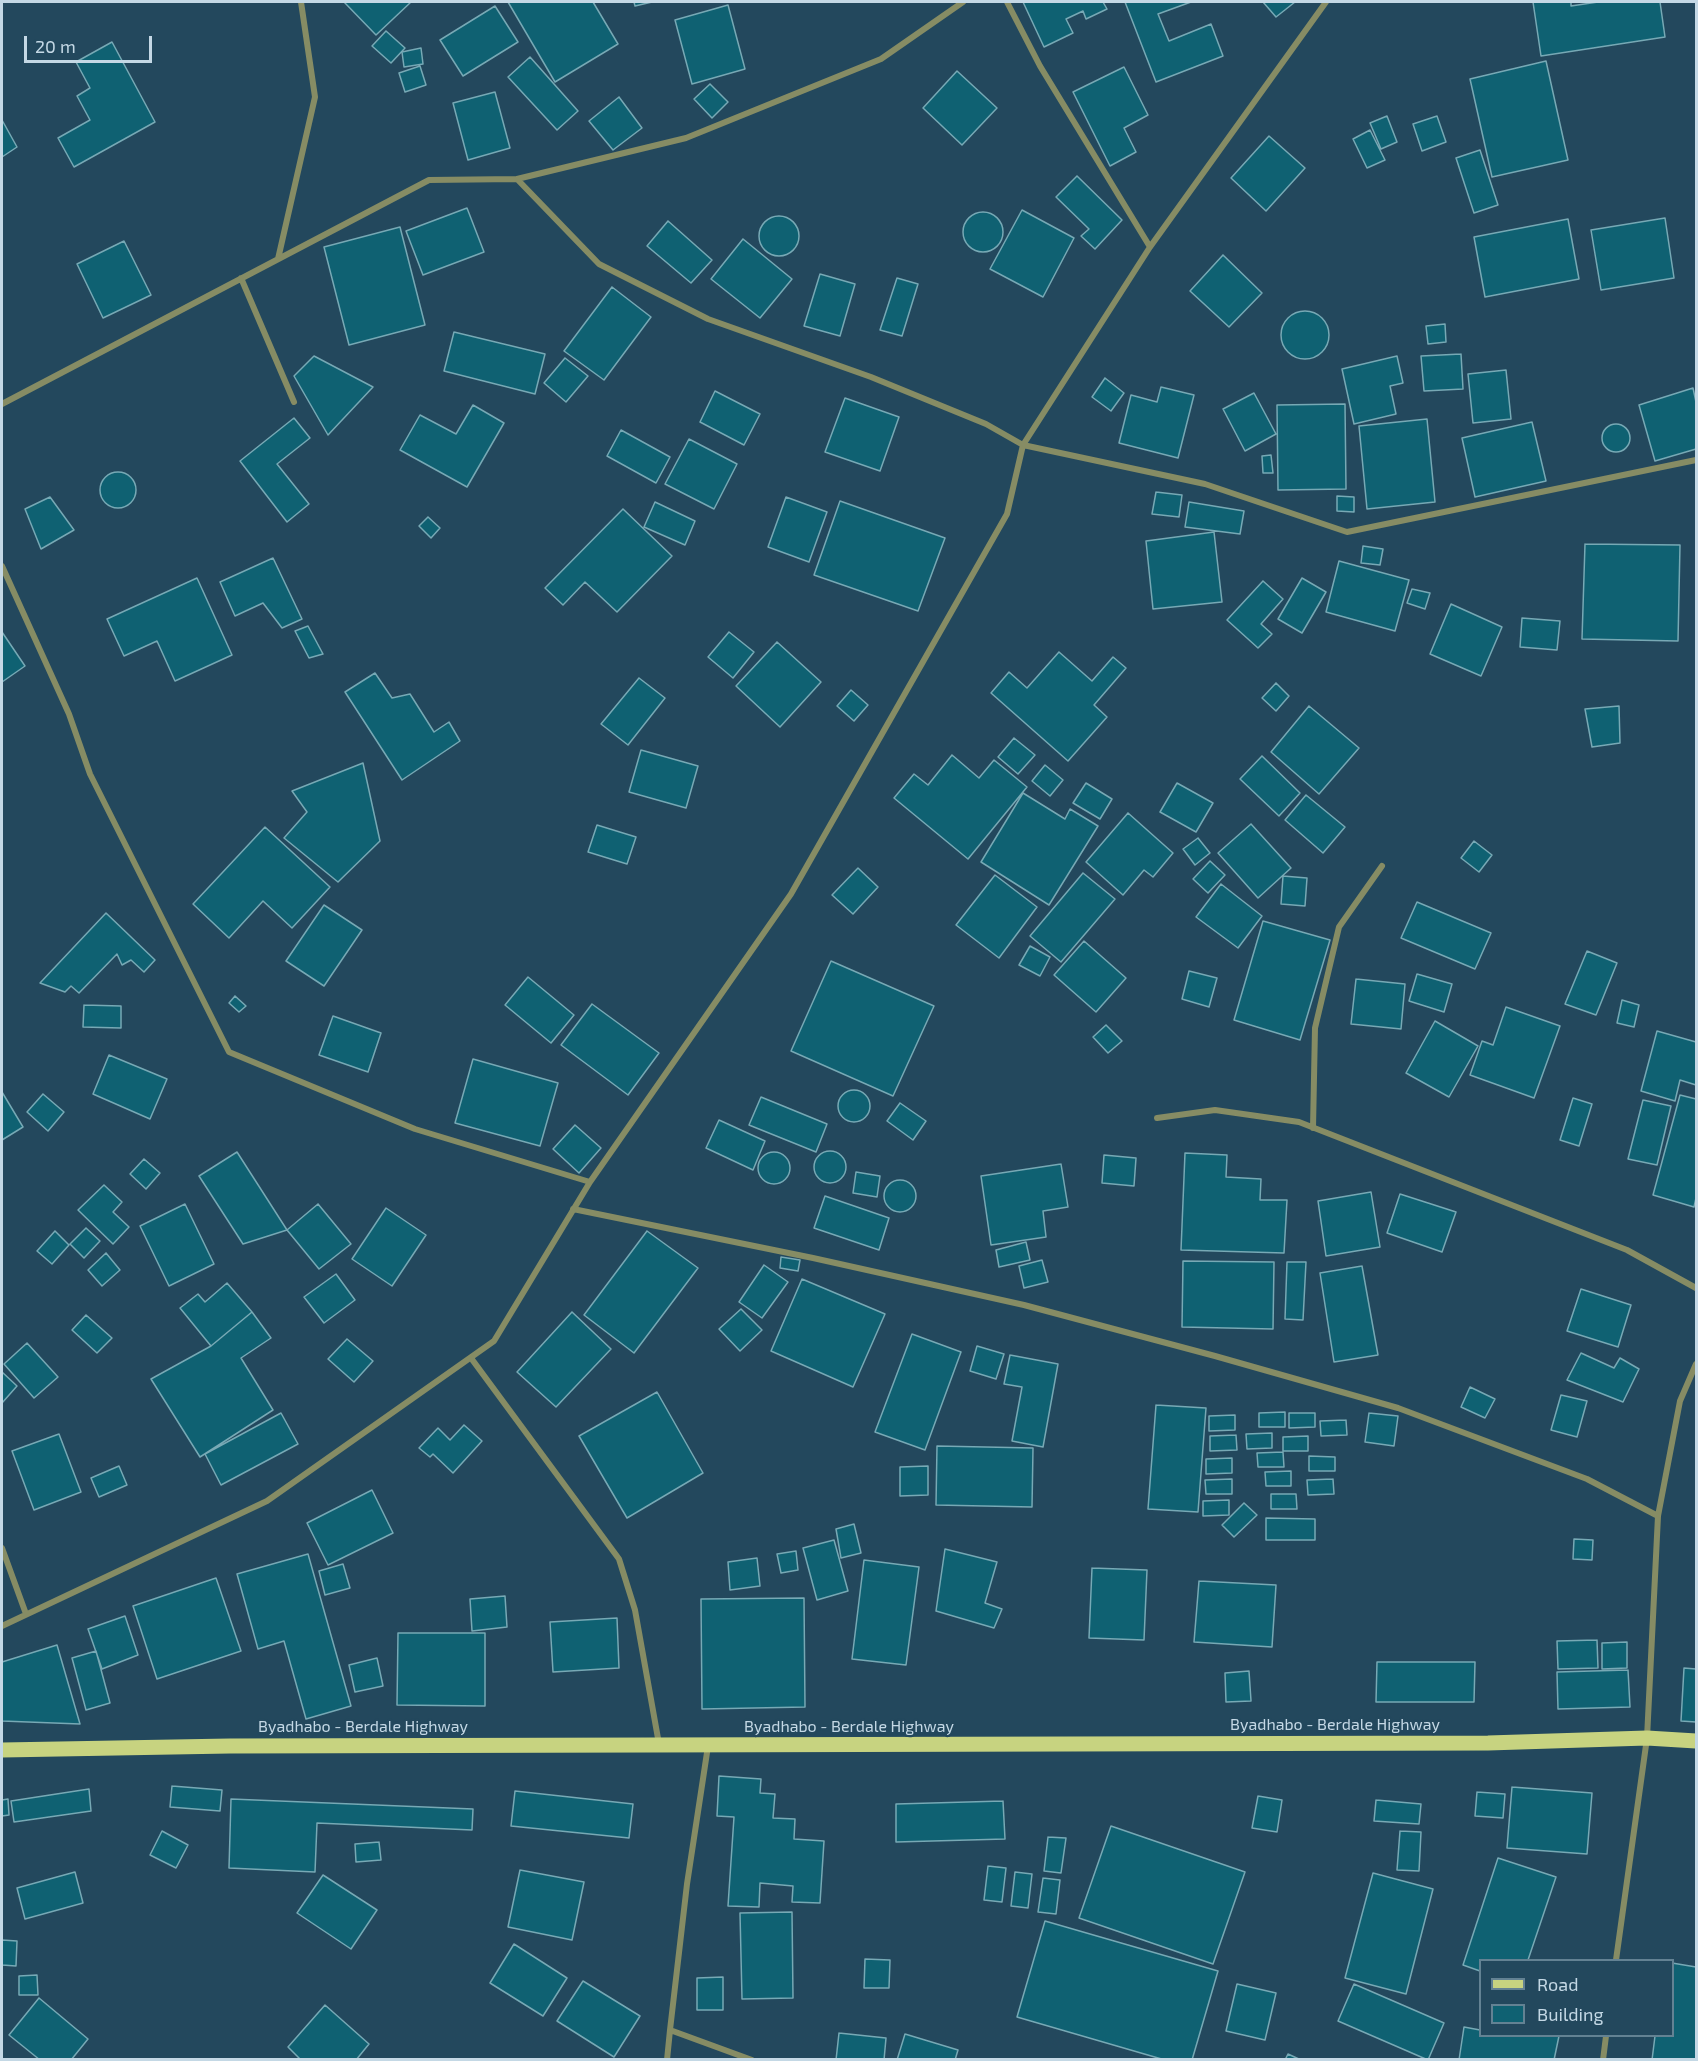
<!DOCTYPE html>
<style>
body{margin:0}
#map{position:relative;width:1698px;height:2061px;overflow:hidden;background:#23485d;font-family:"Exo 2",sans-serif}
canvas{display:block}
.frame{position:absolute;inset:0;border:3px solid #c4d8e5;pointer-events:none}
.legend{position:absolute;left:1479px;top:1959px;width:195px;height:78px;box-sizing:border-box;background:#23485d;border:2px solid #638293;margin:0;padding:8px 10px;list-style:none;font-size:18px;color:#c4d8e5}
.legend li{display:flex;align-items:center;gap:12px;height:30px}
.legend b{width:30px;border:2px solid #638293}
.scale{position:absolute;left:24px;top:36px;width:128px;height:27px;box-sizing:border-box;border:3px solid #c4d8e5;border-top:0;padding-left:8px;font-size:18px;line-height:21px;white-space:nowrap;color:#c4d8e5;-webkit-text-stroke:4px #23485d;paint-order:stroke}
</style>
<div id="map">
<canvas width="1698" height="2061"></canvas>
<div class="frame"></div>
<ul class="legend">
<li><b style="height:8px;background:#c7d380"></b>Road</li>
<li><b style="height:16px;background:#0f6172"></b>Building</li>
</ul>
<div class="scale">20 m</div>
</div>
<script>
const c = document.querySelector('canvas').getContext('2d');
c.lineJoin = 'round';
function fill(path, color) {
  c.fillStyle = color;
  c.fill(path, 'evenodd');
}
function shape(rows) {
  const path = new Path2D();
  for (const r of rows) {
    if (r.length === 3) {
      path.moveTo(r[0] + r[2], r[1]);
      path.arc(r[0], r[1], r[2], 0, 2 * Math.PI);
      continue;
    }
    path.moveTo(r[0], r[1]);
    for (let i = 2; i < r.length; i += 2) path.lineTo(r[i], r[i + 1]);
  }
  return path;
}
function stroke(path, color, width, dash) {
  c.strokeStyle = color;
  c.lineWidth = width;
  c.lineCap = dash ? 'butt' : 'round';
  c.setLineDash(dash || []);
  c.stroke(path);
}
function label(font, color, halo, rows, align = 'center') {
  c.font = font + ' "Exo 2",sans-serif';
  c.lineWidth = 4.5;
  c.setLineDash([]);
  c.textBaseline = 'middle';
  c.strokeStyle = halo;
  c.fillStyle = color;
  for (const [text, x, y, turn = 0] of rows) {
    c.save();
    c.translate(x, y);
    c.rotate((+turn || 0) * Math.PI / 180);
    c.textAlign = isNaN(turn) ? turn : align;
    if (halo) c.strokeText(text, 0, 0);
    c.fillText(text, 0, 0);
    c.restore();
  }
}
const building = shape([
 [344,2,411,2,376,35,344,2],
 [508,2,593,2,618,44,555,82,508,2],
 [634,2,652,2,635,6,634,2],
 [1023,2,1103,2,1107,9,1086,19,1083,11,1066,19,1073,33,1044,47,1023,2],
 [1125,2,1191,2,1158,14,1169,41,1211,24,1223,56,1156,82,1125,2],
 [1263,2,1295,2,1276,17,1263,2],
 [1533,2,1571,2,1571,6,1598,2,1660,2,1665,37,1541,56,1533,2],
 [728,5,745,69,692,84,675,20,728,5],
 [495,6,518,42,463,76,440,40,495,6],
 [386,31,405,48,391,63,372,46,386,31],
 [112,42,155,122,74,167,58,138,90,120,77,96,90,88,76,62,112,42],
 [421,48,423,64,404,67,402,52,421,48],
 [530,57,578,111,557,130,508,77,530,57],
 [1546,61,1568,160,1492,177,1470,79,1546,61],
 [420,66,426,85,405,92,399,73,420,66],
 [1124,67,1148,115,1124,128,1136,152,1110,166,1073,92,1124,67],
 [957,71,997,108,962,145,923,108,957,71],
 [710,84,728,102,712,118,694,99,710,84],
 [495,92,510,148,468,160,453,103,495,92],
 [619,97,642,128,613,150,589,121,619,97],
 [1387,116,1397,142,1381,149,1370,123,1387,116],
 [1437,116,1446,142,1422,151,1413,124,1437,116],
 [2,120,17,147,2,157,2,120],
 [1370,130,1385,160,1367,168,1353,139,1370,130],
 [1269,136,1305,168,1266,211,1231,178,1269,136],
 [1480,150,1498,205,1474,213,1456,158,1480,150],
 [1077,176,1122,220,1095,249,1081,236,1089,229,1056,197,1077,176],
 [467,208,484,252,423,275,406,231,467,208],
 [1022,210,1074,238,1043,297,990,269,1022,210],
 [983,232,20],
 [779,236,20],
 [1665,218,1674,278,1601,290,1591,230,1665,218],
 [1568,219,1579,279,1485,297,1474,237,1568,219],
 [668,221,712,260,691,283,647,246,668,221],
 [400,227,425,325,349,345,324,247,400,227],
 [743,239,792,279,760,318,711,279,743,239],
 [124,241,151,295,103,318,77,264,124,241],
 [1223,255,1262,293,1229,327,1190,291,1223,255],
 [820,274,855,284,840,336,804,326,820,274],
 [897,278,918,284,902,336,880,330,897,278],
 [612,287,651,317,604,380,564,351,612,287],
 [1305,335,24],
 [1445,324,1446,342,1428,344,1426,326,1445,324],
 [454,332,545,354,535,394,444,371,454,332],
 [1461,354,1463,389,1424,391,1421,356,1461,354],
 [314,356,373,387,328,435,294,376,314,356],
 [1397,356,1403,383,1390,386,1396,414,1354,424,1342,369,1397,356],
 [565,358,588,376,566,402,544,383,565,358],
 [1506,370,1511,419,1473,423,1468,374,1506,370],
 [1105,378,1124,393,1111,411,1092,397,1105,378],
 [1161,387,1194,395,1178,458,1119,443,1131,395,1157,402,1161,387],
 [1693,388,1696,402,1696,449,1655,461,1639,405,1693,388],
 [715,391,760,414,744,445,700,422,715,391],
 [1254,393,1276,434,1245,451,1223,409,1254,393],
 [845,398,899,417,880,471,825,452,845,398],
 [1345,404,1346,489,1278,490,1277,405,1345,404],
 [473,405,504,423,467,487,400,450,420,415,456,434,473,405],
 [294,418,310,438,277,464,309,504,287,522,240,461,294,418],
 [1427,419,1435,502,1367,509,1359,426,1427,419],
 [1532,422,1546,481,1475,497,1462,438,1532,422],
 [1616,438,14],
 [621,430,670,457,656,483,607,456,621,430],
 [689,439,737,464,714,509,665,484,689,439],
 [1271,455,1273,473,1263,473,1262,456,1271,455],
 [118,490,18],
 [1156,492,1182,495,1179,517,1152,514,1156,492],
 [1337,496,1354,497,1354,512,1337,511,1337,496],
 [50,497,74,530,41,549,25,509,50,497],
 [786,497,827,512,809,562,768,547,786,497],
 [840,501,945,538,918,611,814,575,840,501],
 [655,502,695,521,685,545,644,527,655,502],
 [1189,502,1244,511,1240,534,1185,527,1189,502],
 [623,509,672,556,617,612,585,582,563,605,545,588,623,509],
 [428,517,440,528,431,538,419,526,428,517],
 [1214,532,1222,602,1153,609,1146,541,1214,532],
 [1585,544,1680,545,1678,641,1582,639,1585,544],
 [1363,546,1383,549,1380,565,1361,563,1363,546],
 [273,558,302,619,282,628,263,603,235,616,220,582,273,558],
 [1339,561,1409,580,1395,631,1326,612,1339,561],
 [197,578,232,655,175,681,157,641,124,656,107,619,197,578],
 [1302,578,1326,592,1302,633,1278,619,1302,578],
 [1263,581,1283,599,1261,624,1272,634,1258,648,1227,620,1263,581],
 [1412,589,1430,593,1425,609,1407,603,1412,589],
 [1451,604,1502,627,1481,676,1430,654,1451,604],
 [1522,618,1560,621,1557,650,1520,647,1522,618],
 [308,626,323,654,309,658,295,631,308,626],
 [2,632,25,666,2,682,2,632],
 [729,632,754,652,733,678,708,657,729,632],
 [777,642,821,682,780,727,736,686,777,642],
 [1059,652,1092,681,1113,657,1126,668,1094,705,1107,717,1068,761,991,693,1009,672,1027,688,1059,652],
 [375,673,392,698,410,694,434,732,449,722,460,741,402,780,345,692,375,673],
 [639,678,665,698,628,745,601,724,639,678],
 [1276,683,1289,696,1276,711,1262,698,1276,683],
 [851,690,868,705,854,721,837,706,851,690],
 [1309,706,1359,748,1319,794,1271,752,1309,706],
 [1619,706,1620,743,1592,747,1585,709,1619,706],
 [1014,738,1035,755,1018,774,998,757,1014,738],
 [641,750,698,766,686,808,629,792,641,750],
 [952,755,979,778,994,760,1027,787,968,859,894,798,914,774,928,785,952,755],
 [1262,756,1300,793,1279,816,1240,779,1262,756],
 [363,763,380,841,338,882,284,838,307,812,292,791,363,763],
 [1045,765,1063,780,1050,796,1032,781,1045,765],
 [1086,783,1112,799,1100,819,1073,803,1086,783],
 [1177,783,1213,803,1196,832,1160,812,1177,783],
 [1023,793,1065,819,1070,809,1098,826,1049,905,981,862,1023,793],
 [1306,795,1345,827,1323,853,1285,820,1306,795],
 [1128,813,1173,853,1153,877,1144,870,1123,895,1086,862,1128,813],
 [1251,824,1291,868,1258,898,1218,853,1251,824],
 [597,825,636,837,627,864,588,852,597,825],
 [265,827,330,887,292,928,263,901,229,938,193,904,265,827],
 [1198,838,1210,853,1195,865,1183,849,1198,838],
 [1474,841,1492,855,1479,872,1461,858,1474,841],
 [1210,861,1225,875,1208,893,1193,879,1210,861],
 [858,868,878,887,853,914,832,895,858,868],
 [1083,873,1115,899,1061,962,1030,936,1083,873],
 [995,875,1037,907,999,958,956,925,995,875],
 [1283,876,1307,878,1305,906,1281,904,1283,876],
 [1221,884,1262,916,1238,948,1196,917,1221,884],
 [1417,902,1491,933,1475,969,1401,938,1417,902],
 [324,905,362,930,324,986,286,961,324,905],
 [106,913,155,960,144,972,131,960,122,965,117,954,79,993,71,986,65,992,40,983,106,913],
 [1263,921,1330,940,1300,1040,1234,1020,1263,921],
 [1084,941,1126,978,1096,1012,1054,975,1084,941],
 [1030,946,1050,957,1040,976,1019,965,1030,946],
 [1587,951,1617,963,1596,1015,1565,1004,1587,951],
 [831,961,934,1006,893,1096,791,1051,831,961],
 [1189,971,1217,978,1209,1007,1182,999,1189,971],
 [1417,974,1452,984,1444,1012,1409,1001,1417,974],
 [528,977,574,1015,551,1043,505,1005,528,977],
 [1356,979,1405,984,1401,1029,1351,1024,1356,979],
 [235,996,246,1006,239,1012,229,1003,235,996],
 [1622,1000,1639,1005,1634,1027,1617,1023,1622,1000],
 [592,1004,659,1053,628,1095,561,1045,592,1004],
 [84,1005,121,1006,121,1028,83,1027,84,1005],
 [1506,1007,1560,1026,1534,1098,1470,1075,1482,1041,1493,1045,1506,1007],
 [333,1016,381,1033,368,1072,319,1055,333,1016],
 [1435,1021,1478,1046,1449,1097,1406,1073,1435,1021],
 [1106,1025,1122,1041,1108,1053,1093,1037,1106,1025],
 [1657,1031,1696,1042,1696,1085,1680,1080,1675,1101,1641,1091,1657,1031],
 [109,1055,167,1079,150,1119,93,1094,109,1055],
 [473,1059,558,1083,540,1146,455,1123,473,1059],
 [854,1106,16],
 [2,1092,23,1127,2,1140,2,1092],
 [43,1094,64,1112,48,1131,27,1112,43,1094],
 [1680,1095,1696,1099,1696,1198,1694,1207,1653,1195,1680,1095],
 [761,1097,827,1124,816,1152,749,1125,761,1097],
 [1573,1098,1592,1104,1579,1146,1560,1140,1573,1098],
 [1643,1100,1671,1106,1657,1165,1628,1159,1643,1100],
 [900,1103,926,1121,913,1140,887,1121,900,1103],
 [719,1120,765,1141,753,1170,706,1148,719,1120],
 [575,1125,601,1148,579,1173,553,1149,575,1125],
 [830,1167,16],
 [774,1168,16],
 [237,1152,287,1230,243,1244,199,1176,237,1152],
 [1185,1153,1227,1155,1226,1177,1261,1179,1260,1200,1287,1200,1284,1253,1181,1250,1185,1153],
 [1104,1155,1136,1158,1134,1186,1102,1183,1104,1155],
 [144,1159,160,1173,146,1189,130,1174,144,1159],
 [1061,1164,1068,1207,1043,1211,1046,1237,991,1245,981,1176,1061,1164],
 [856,1172,880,1176,877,1197,853,1193,856,1172],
 [900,1196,16],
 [104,1185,122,1202,113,1212,129,1227,113,1244,78,1210,104,1185],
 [1371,1192,1380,1247,1326,1256,1318,1201,1371,1192],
 [1400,1194,1456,1212,1442,1252,1387,1233,1400,1194],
 [825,1196,889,1218,879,1250,814,1228,825,1196],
 [185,1204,214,1264,169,1286,140,1226,185,1204],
 [318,1204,351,1244,319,1269,287,1230,318,1204],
 [386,1208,426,1235,392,1286,352,1259,386,1208],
 [86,1228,100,1241,84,1258,70,1244,86,1228],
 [55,1231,69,1245,52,1264,37,1251,55,1231],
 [647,1231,698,1268,634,1353,584,1315,647,1231],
 [1026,1242,1030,1260,999,1267,996,1250,1026,1242],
 [106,1253,120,1270,102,1286,88,1270,106,1253],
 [781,1257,800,1260,798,1271,780,1268,781,1257],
 [1042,1260,1048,1282,1024,1288,1019,1266,1042,1260],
 [1183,1261,1274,1262,1273,1329,1182,1327,1183,1261],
 [1287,1262,1306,1262,1303,1320,1285,1319,1287,1262],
 [764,1265,788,1282,762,1318,739,1302,764,1265],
 [1362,1266,1378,1355,1334,1362,1320,1273,1362,1266],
 [336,1274,355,1300,324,1323,304,1297,336,1274],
 [802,1279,885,1314,853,1387,771,1351,802,1279],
 [227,1283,252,1312,211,1346,180,1308,198,1294,205,1302,227,1283],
 [1581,1289,1631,1305,1618,1347,1567,1331,1581,1289],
 [741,1309,762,1330,740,1351,719,1329,741,1309],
 [252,1312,271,1338,241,1358,273,1410,200,1457,151,1379,211,1346,252,1312],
 [572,1312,611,1349,556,1407,517,1372,572,1312],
 [86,1315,112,1338,97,1353,72,1330,86,1315],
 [912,1334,961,1352,925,1450,875,1432,912,1334],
 [347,1339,373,1361,354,1382,328,1359,347,1339],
 [27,1343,58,1377,34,1398,4,1364,27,1343],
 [977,1346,1004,1354,996,1379,970,1371,977,1346],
 [1581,1353,1614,1368,1620,1358,1639,1369,1623,1402,1567,1380,1581,1353],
 [1010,1355,1058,1364,1043,1447,1012,1441,1022,1387,1004,1384,1010,1355],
 [2,1372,17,1386,2,1403,2,1372],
 [1470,1387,1495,1399,1485,1418,1461,1407,1470,1387],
 [657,1392,703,1473,627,1518,579,1436,657,1392],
 [1561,1395,1587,1401,1577,1437,1551,1430,1561,1395],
 [1156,1405,1206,1408,1198,1512,1148,1509,1156,1405],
 [1285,1412,1285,1427,1259,1427,1259,1413,1285,1412],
 [281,1413,298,1444,221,1485,205,1454,281,1413],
 [1289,1413,1315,1413,1315,1427,1289,1428,1289,1413],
 [1369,1413,1398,1416,1394,1446,1365,1442,1369,1413],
 [1235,1415,1235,1430,1209,1431,1209,1416,1235,1415],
 [1346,1420,1347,1435,1321,1436,1320,1421,1346,1420],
 [464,1425,482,1441,453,1473,433,1454,430,1457,419,1448,438,1428,450,1440,464,1425],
 [1272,1433,1272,1448,1247,1449,1246,1434,1272,1433],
 [59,1434,81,1492,34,1510,12,1451,59,1434],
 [1236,1435,1237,1450,1210,1451,1210,1436,1236,1435],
 [1308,1436,1308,1451,1283,1451,1283,1437,1308,1436],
 [937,1446,1033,1448,1032,1507,936,1505,937,1446],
 [1283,1452,1284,1467,1258,1467,1257,1453,1283,1452],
 [1309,1456,1335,1457,1335,1471,1309,1471,1309,1456],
 [1232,1458,1232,1473,1206,1474,1206,1459,1232,1458],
 [119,1466,127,1485,99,1497,91,1478,119,1466],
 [928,1466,928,1495,900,1496,900,1467,928,1466],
 [1291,1471,1291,1486,1266,1486,1265,1472,1291,1471],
 [1232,1479,1232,1494,1206,1494,1205,1480,1232,1479],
 [1333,1479,1334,1494,1308,1495,1307,1480,1333,1479],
 [372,1490,393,1533,328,1565,307,1523,372,1490],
 [1271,1494,1296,1494,1297,1509,1271,1509,1271,1494],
 [1229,1500,1229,1515,1203,1516,1203,1501,1229,1500],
 [1244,1503,1257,1515,1234,1537,1222,1525,1244,1503],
 [1266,1518,1315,1519,1315,1540,1266,1540,1266,1518],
 [854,1524,861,1553,841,1558,836,1529,854,1524],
 [1574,1539,1593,1540,1592,1560,1573,1559,1574,1539],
 [834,1540,848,1591,817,1600,803,1548,834,1540],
 [945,1549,997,1562,985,1603,1002,1609,994,1628,936,1611,945,1549],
 [796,1551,798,1570,781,1573,777,1554,796,1551],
 [308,1554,351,1706,306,1719,284,1641,258,1649,237,1574,308,1554],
 [757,1558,760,1586,730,1590,728,1562,757,1558],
 [864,1560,919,1567,906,1665,852,1659,864,1560],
 [343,1564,350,1588,325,1595,319,1571,343,1564],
 [1092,1568,1147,1570,1144,1640,1089,1638,1092,1568],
 [216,1578,241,1651,157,1679,133,1606,216,1578],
 [1199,1581,1276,1585,1272,1647,1194,1642,1199,1581],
 [505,1596,507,1627,472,1631,470,1599,505,1596],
 [804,1598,805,1707,702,1709,701,1599,804,1598],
 [125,1616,138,1655,102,1669,88,1629,125,1616],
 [617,1618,619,1668,553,1672,550,1622,617,1618],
 [398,1633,485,1633,485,1706,397,1705,398,1633],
 [1597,1640,1598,1668,1558,1669,1557,1641,1597,1640],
 [1627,1642,1627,1668,1602,1669,1602,1643,1627,1642],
 [57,1645,80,1724,2,1721,2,1662,57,1645],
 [96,1651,110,1703,86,1710,72,1658,96,1651],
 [377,1658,383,1686,355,1692,349,1665,377,1658],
 [1377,1662,1475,1662,1474,1702,1376,1702,1377,1662],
 [1684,1668,1696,1669,1696,1722,1681,1721,1684,1668],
 [1628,1670,1630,1707,1558,1709,1557,1672,1628,1670],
 [1249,1671,1251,1701,1226,1702,1225,1673,1249,1671],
 [719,1776,761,1779,760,1793,775,1794,773,1818,795,1819,794,1839,824,1841,820,1903,792,1902,793,1886,760,1883,759,1907,728,1906,734,1817,717,1816,719,1776],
 [172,1786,222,1790,220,1811,170,1807,172,1786],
 [1512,1787,1592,1793,1587,1854,1507,1848,1512,1787],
 [89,1789,91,1811,14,1822,11,1801,89,1789],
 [515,1791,633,1804,629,1838,511,1826,515,1791],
 [1477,1792,1505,1794,1503,1818,1475,1816,1477,1792],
 [1258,1796,1282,1800,1277,1832,1252,1828,1258,1796],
 [8,1799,9,1815,2,1816,2,1800,8,1799],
 [231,1799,473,1809,472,1830,317,1823,315,1872,229,1868,231,1799],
 [1376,1800,1421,1804,1419,1824,1374,1821,1376,1800],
 [1003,1801,1005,1839,896,1842,896,1804,1003,1801],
 [1111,1826,1245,1872,1213,1964,1079,1918,1111,1826],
 [162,1831,188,1845,176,1868,150,1855,162,1831],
 [1400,1831,1421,1832,1419,1871,1397,1870,1400,1831],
 [1048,1837,1066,1838,1061,1873,1044,1871,1048,1837],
 [379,1842,381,1860,356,1862,355,1844,379,1842],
 [1498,1858,1556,1877,1528,1960,1480,1960,1480,1971,1463,1965,1498,1858],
 [988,1866,1006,1868,1002,1902,984,1900,988,1866],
 [520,1870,584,1882,572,1940,508,1927,520,1870],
 [75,1872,83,1903,25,1919,17,1888,75,1872],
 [1015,1872,1032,1874,1028,1908,1011,1906,1015,1872],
 [1373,1873,1433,1889,1406,1994,1345,1978,1373,1873],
 [323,1875,377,1910,351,1949,297,1913,323,1875],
 [1043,1878,1060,1880,1056,1914,1038,1912,1043,1878],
 [792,1912,793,1998,742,1999,740,1913,792,1912],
 [1045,1921,1218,1971,1192,2060,1165,2060,1017,2017,1045,1921],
 [2,1940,17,1941,16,1966,2,1965,2,1940],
 [514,1944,567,1978,543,2016,490,1983,514,1944],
 [865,1959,890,1960,889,1988,864,1988,865,1959],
 [1672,1963,1696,1967,1696,2060,1652,2060,1655,2036,1672,2036,1672,1963],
 [37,1975,38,1995,19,1995,19,1976,37,1975],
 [723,1977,723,2010,697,2010,697,1978,723,1977],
 [583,1981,640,2016,614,2057,557,2021,583,1981],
 [1237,1984,1276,1993,1265,2040,1226,2031,1237,1984],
 [1354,1984,1444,2023,1428,2060,1338,2021,1354,1984],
 [39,1998,88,2039,71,2060,40,2060,9,2035,39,1998],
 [325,2005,369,2044,356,2060,301,2060,288,2047,325,2005],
 [1464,2027,1480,2030,1480,2036,1559,2036,1554,2060,1459,2060,1464,2027],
 [839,2033,886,2038,884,2060,836,2060,839,2033],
 [905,2034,958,2050,955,2060,897,2060,905,2034],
 [1288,2054,1301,2060,1285,2060,1288,2054]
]);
fill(building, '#0f6172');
stroke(building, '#77a9b5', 1.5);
stroke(shape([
 [1007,2,1040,66,1150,247],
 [517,179,686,138,881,59,963,2],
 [278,259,315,97,301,2],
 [241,278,294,402],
 [2,404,429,180,517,179,599,264,708,319,871,377,986,424,1023,445,1205,484,1347,532,1696,460],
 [2,566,69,714,90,774,229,1052,415,1129,590,1182],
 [1157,1118,1215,1110,1299,1122,1627,1250,1696,1288],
 [1313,1128,1315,1028,1339,927,1382,866],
 [573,1209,813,1258,1024,1305,1215,1356,1398,1408,1587,1479,1658,1516],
 [471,1358,619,1559,635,1610,659,1744],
 [2,1548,26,1614],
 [2,1626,267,1501,494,1341,590,1182,791,894,1007,514,1023,445,1150,247,1326,2],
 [708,1746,687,1884,670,2030,752,2060],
 [1616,1960,1647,1738,1658,1516,1680,1401,1696,1364],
 [667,2060,670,2030],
 [1603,2060,1606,2036]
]), '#868c64', 6);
stroke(shape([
 [2,1750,230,1746,1488,1743,1647,1738,1696,1741]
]), '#c7d380', 15);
label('16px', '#c4d8e5', '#23485d', [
 ["Byadhabo - Berdale Highway",1335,1725],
 ["Byadhabo - Berdale Highway",363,1727],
 ["Byadhabo - Berdale Highway",849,1727]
]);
</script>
